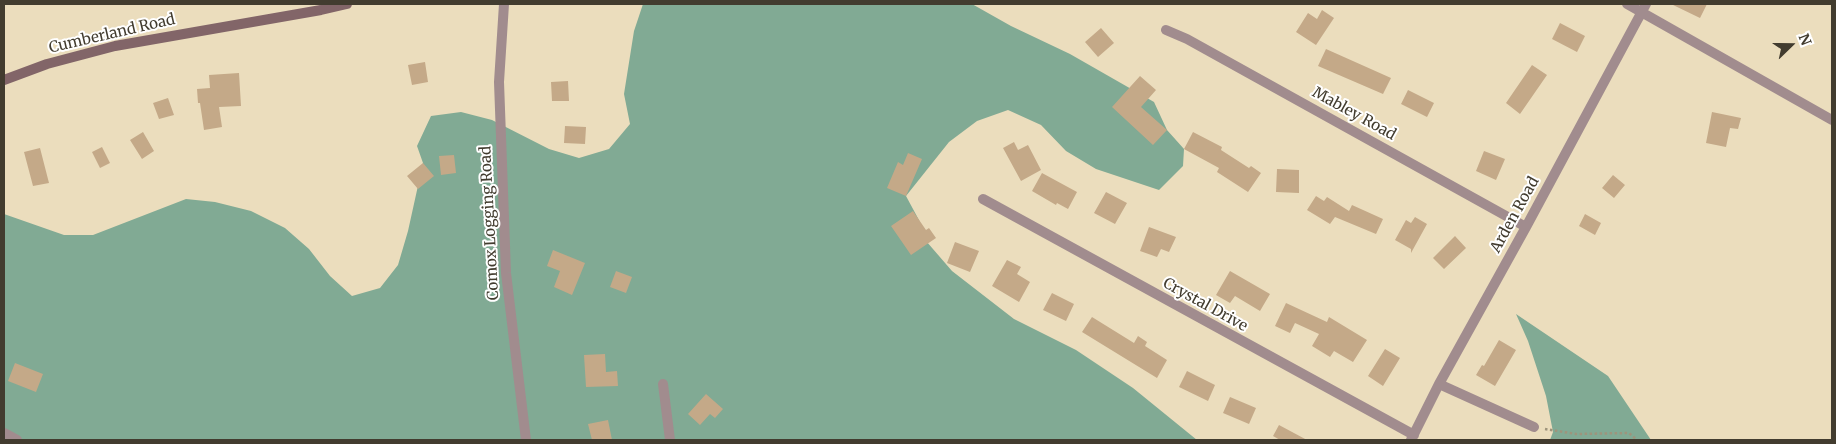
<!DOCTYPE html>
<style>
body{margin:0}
#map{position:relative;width:1836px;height:444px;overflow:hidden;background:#ebddbd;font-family:Merriweather,serif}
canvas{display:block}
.frame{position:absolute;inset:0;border:5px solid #423c2f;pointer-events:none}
.north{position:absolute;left:1766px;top:20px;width:50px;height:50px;-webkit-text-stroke:4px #fff;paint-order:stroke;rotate:68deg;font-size:14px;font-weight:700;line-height:20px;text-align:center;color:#423c2f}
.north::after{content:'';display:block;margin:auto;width:18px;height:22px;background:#423c2f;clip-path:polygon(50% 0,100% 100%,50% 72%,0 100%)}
</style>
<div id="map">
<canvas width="1836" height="444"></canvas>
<div class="frame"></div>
<div class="north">N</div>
</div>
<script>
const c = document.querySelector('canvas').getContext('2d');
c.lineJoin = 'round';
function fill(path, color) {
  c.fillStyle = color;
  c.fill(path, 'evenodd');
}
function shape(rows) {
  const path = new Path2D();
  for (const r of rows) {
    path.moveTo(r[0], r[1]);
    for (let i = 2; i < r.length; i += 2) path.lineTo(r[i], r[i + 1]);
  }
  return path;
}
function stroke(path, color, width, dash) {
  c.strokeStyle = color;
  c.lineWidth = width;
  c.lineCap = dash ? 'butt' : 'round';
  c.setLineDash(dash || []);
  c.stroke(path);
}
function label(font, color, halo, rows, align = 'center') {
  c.font = font + ' Merriweather,serif';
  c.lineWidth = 4;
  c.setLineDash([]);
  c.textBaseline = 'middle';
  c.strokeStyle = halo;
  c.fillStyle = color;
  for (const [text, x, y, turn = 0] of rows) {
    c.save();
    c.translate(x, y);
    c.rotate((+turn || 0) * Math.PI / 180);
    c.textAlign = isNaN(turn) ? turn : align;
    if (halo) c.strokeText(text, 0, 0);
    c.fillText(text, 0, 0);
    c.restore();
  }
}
fill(shape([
 [643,4,972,4,1011,26,1070,54,1154,102,1167,130,1184,149,1183,166,1159,190,1096,169,1066,151,1041,125,1008,110,977,121,949,142,906,196,920,222,920,234,952,271,1014,319,1076,350,1133,388,1197,440,4,440,4,214,64,235,93,235,186,199,215,202,251,211,285,228,309,249,330,276,352,296,380,288,398,265,408,231,423,163,417,146,431,116,461,112,492,120,549,149,579,158,609,149,630,124,624,94,634,31],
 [1516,314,1608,376,1651,440,1550,440,1553,432,1546,396,1528,341]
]), '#81aa94');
fill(shape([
 [1671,4,1707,4,1700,18],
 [1322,10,1334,18,1316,45,1296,32,1308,13,1317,19],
 [1560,23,1585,36,1577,52,1552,39],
 [1101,28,1114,43,1098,57,1085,42],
 [1326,49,1391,78,1383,94,1318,66],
 [425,62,428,82,412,85,408,65],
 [1532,65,1547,75,1520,114,1506,103],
 [239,73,241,106,219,107,222,127,204,130,200,103,198,103,197,89,210,88,209,75],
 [1140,76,1156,90,1141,107,1167,130,1153,145,1112,107],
 [568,81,569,101,552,101,551,82],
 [1408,90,1434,103,1427,117,1401,104],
 [168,98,174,115,159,119,153,103],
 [1712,112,1741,118,1738,129,1730,128,1726,147,1706,143],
 [565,126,586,127,585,144,564,143],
 [143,132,154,151,142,159,130,140],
 [1193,132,1222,147,1221,150,1249,168,1251,166,1261,173,1248,192,1217,172,1219,168,1184,149],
 [1014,142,1018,150,1028,145,1041,170,1021,181,1003,148],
 [102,147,110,163,100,168,92,152],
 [40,148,49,183,33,186,24,152],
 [1484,151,1505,159,1496,180,1476,171],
 [908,153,922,159,906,196,887,188,898,162,903,165],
 [454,155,456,173,441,175,439,156],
 [423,163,434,176,418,189,407,176],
 [1277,169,1299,170,1299,193,1276,192],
 [1042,173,1077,192,1068,209,1057,203,1056,205,1032,191],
 [1613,175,1625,185,1614,198,1602,188],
 [1106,192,1127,203,1115,224,1094,213],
 [1316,196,1324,201,1327,197,1349,211,1352,205,1383,219,1376,234,1335,217,1330,224,1307,210],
 [913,211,926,230,929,228,936,238,911,255,891,226],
 [1585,214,1601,223,1595,235,1579,226],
 [1415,217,1427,224,1411,253,1411,249,1395,240,1406,220,1411,223],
 [1149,227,1176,237,1169,252,1161,249,1157,257,1140,251],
 [1455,236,1466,248,1444,269,1433,258],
 [955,242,979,251,970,272,947,263],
 [553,250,585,263,572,295,554,287,560,271,547,266],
 [1007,260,1021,267,1017,274,1030,282,1019,302,992,286],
 [616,271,632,277,626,293,610,287],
 [1230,271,1270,294,1260,311,1235,296,1230,303,1216,295],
 [1052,293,1074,304,1066,321,1043,310],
 [1286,303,1327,322,1329,317,1367,340,1353,362,1334,351,1330,357,1312,346,1319,334,1295,323,1290,333,1275,326],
 [1092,317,1134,343,1138,336,1147,342,1145,346,1167,360,1157,378,1082,332],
 [1499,340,1516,350,1495,386,1476,375,1482,365,1484,366],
 [1385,349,1400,358,1383,386,1368,376],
 [605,354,606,372,617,371,618,386,586,387,584,355],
 [15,363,43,374,36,392,8,381],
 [1187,371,1215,385,1208,401,1179,387],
 [706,394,723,409,715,418,710,414,700,425,688,414],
 [1230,397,1256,408,1249,424,1223,413],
 [608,420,612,440,592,440,588,424],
 [1279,425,1307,440,1280,440,1273,436]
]), '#c4a988');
stroke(shape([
 [1545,429,1576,434,1629,433,1637,440]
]), '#9e947c', 2.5, [2.5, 2.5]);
stroke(shape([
 [504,4,499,82,506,273,526,440],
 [1627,4,1832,120],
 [1166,30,1187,39,1526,227],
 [983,199,1414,435],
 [663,384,670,440],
 [1439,384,1534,427],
 [4,433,17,440],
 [1411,440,1439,384,1526,227,1646,4]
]), '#a18c8e', 10);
stroke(shape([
 [4,80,47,64,115,46,321,10,347,4]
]), '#826568', 10);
label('15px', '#423c2f', '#fff', [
 ["Cumberland Road",112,34,-13],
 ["Mabley Road",1354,114,29],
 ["Arden Road",1515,215,-61],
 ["Comox Logging Road",490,223,-93],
 ["Crystal Drive",1205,305,29]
]);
</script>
